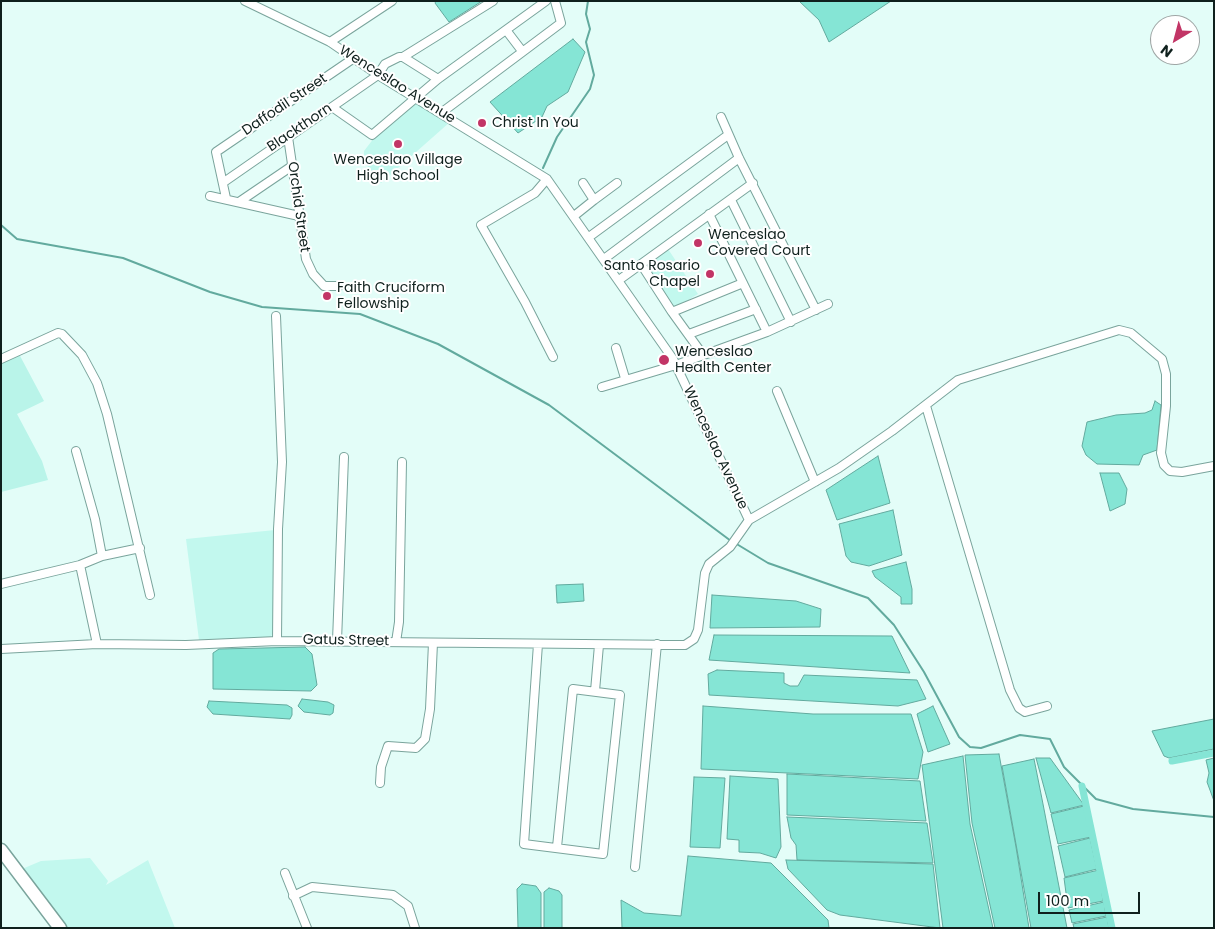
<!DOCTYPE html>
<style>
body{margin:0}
#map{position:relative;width:1215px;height:929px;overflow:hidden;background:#e3fdf8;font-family:Poppins,sans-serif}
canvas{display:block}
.frame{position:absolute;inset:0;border:2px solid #0f201d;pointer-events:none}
.north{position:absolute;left:1150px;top:15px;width:50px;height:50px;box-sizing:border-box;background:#fff;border:1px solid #9fa6a5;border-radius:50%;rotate:217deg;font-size:14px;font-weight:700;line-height:20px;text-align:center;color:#0f201d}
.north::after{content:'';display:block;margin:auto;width:18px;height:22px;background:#c23566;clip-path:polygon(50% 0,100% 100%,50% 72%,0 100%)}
.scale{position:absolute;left:1038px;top:892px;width:102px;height:22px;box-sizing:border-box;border:2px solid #0f201d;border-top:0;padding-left:6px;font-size:15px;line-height:18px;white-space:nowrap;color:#0f201d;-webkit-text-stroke:4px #fff;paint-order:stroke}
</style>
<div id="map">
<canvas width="1215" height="929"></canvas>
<div class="frame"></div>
<div class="north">N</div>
<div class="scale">100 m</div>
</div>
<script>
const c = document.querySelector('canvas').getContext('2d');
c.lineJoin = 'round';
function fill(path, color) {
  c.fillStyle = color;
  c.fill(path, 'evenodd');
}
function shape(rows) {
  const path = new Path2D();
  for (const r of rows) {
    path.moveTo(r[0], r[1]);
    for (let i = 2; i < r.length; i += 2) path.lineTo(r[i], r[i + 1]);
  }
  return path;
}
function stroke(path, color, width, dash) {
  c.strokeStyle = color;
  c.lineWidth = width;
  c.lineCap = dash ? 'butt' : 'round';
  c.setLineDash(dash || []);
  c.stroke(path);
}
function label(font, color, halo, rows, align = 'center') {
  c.font = font + ' Poppins,sans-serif';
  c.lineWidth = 4;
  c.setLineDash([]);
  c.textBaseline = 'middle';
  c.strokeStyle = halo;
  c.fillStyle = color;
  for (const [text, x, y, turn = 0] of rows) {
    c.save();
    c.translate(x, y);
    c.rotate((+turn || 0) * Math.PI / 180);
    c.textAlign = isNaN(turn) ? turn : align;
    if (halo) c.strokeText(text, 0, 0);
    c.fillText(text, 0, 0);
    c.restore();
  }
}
fill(shape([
 [416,100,450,122,381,183,364,162,364,151,374,138],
 [668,249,698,294,672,310,643,265],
 [275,530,275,632,269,638,199,640,186,539],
 [90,858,108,881,106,885,148,860,175,928,65,928,22,869,41,861]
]), '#c2f8ee');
fill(shape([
 [19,354,44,401,17,414,42,461,48,480,1,492,1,362]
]), '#b9f4e9');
const water = shape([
 [436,1,482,1,449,22,435,3,436,1],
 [799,1,891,1,829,42,819,20,799,1],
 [573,39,585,52,568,92,547,106,542,117,518,133,490,102,573,39],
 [1155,401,1161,405,1157,450,1143,455,1139,465,1097,464,1086,455,1082,446,1087,422,1116,415,1145,413,1152,410,1155,401],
 [878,456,890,503,837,520,826,490,878,456],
 [1100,473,1119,473,1127,489,1125,504,1110,511,1100,473],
 [893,510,902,555,869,566,851,562,846,556,839,524,893,510],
 [906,562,912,589,912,604,901,604,901,597,875,577,872,571,906,562],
 [583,584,584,601,557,603,556,585,583,584],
 [712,595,796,601,821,609,820,627,710,628,712,595],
 [714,635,892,636,910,673,709,660,714,635],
 [305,647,312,654,317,685,311,691,213,689,213,653,219,649,305,647],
 [717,670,784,673,784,683,790,686,798,686,804,675,917,680,926,699,898,706,709,695,708,674,717,670],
 [302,699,328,702,334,705,333,713,330,715,304,712,298,706,302,699],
 [209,701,287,705,292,708,292,715,290,719,213,714,207,707,209,701],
 [703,706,813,714,911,714,923,752,918,779,701,769,703,706],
 [933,706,950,744,928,752,917,714,933,706],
 [1214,719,1214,749,1169,758,1164,756,1152,731,1214,719],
 [999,754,1016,847,1029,928,995,928,972,823,965,755,999,754],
 [963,756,970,824,993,928,943,928,922,765,963,756],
 [1036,758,1050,758,1084,805,1051,813,1036,758],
 [1214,758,1214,801,1207,782,1209,773,1206,760,1214,758],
 [1034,759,1043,804,1067,928,1031,928,1002,766,1034,759],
 [787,774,920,781,926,821,787,815,787,774],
 [730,776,778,779,781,847,776,858,760,853,739,852,739,840,727,839,730,776],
 [694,777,725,778,720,848,690,847,694,777],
 [1084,806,1091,837,1058,844,1051,814,1084,806],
 [787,817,927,823,933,863,797,860,796,845,791,838,787,817],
 [1090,838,1097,869,1065,877,1058,846,1090,838],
 [688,856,771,863,828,920,829,928,622,928,621,900,644,913,681,916,688,856],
 [786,860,933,864,940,928,840,915,827,910,788,869,786,860],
 [1099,870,1103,901,1068,908,1064,878,1099,870],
 [522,884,536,886,541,893,541,928,518,928,517,889,522,884],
 [549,888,559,891,562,895,562,928,544,928,544,892,549,888],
 [1104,902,1106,916,1072,923,1069,910,1104,902],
 [1107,917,1109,928,1074,928,1073,924,1107,917]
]);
fill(water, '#85e5d5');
stroke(water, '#62aa9e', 1);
stroke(shape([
 [543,168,557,137,590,89,594,75,586,42,590,29,586,14,588,1],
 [1,225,17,239,123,258,210,292,262,307,360,314,438,344,549,405,731,541],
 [735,543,768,563,868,598,894,625,924,672,959,737,970,747,981,748,1020,735,1050,739,1064,767,1096,799,1133,809,1214,817]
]), '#62aa9e', 2);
stroke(shape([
 [1172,761,1214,753],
 [1082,786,1112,928]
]), '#85e5d5', 7);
const minor = shape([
 [506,30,522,51],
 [330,42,392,1],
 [403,57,438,79],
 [332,107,372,135,438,79,546,1],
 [441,113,561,23,555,1],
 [721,117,739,158,816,310],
 [288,137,306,259,313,274,324,286,339,286],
 [547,179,535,193,481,225,525,302,553,357],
 [224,182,378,75,385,64,399,57,403,57,493,1],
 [210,196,299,216],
 [226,198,216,152,354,58],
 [594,200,617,183],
 [731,200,791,322],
 [239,202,292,166],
 [709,214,767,332],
 [574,216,594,200,583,183],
 [589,237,728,135],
 [604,259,739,158],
 [641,264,672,312,703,355],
 [619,280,753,183],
 [672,312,743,283],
 [276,316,282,462,278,529,277,641],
 [689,334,756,309],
 [616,348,625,378],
 [1,359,58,333,62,334,82,355,97,383,107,414,150,595],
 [602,387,676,365,767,332,828,304],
 [777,391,815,482],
 [926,406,1010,690,1019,708,1025,712,1047,706],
 [76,451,95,519,102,556],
 [749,520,839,468,892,431,958,380,1119,330,1131,333,1162,359,1166,374,1166,406,1161,453,1164,465,1170,471,1182,472,1214,466],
 [80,565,102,556,140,548],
 [1,584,80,565,97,644],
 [337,641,344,457],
 [396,642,399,622,402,462],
 [538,644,524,844,603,854,620,695,573,689,557,847],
 [1,649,97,644,186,645,277,641,685,645,694,639,698,630,705,573,709,564,730,547,749,520,673,359,547,179,378,75,330,42,245,1],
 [595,691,599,645],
 [380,783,381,767,388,746,416,748,425,739,430,709,433,643],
 [635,867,657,644],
 [285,873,307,928],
 [293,896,312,887,393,895,408,906,415,928]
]);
const primary = shape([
 [1,850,60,928]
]);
stroke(minor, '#7aa49c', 10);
stroke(primary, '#7aa49c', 15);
stroke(minor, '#fff', 8);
stroke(primary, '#fff', 12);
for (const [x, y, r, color] of [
 [482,123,5,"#c23566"],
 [398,144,5,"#c23566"],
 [698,243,5,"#c23566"],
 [710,274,5,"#c23566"],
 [327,296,5,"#c23566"],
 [664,360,6,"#c23566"]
]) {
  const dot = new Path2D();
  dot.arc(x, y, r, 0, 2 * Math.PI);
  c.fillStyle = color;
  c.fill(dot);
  stroke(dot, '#fff', 2);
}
label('14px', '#0f201d', '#fff', [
 ["Wenceslao Avenue",397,85,32],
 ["Daffodil Street",285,105,-34],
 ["Blackthorn",300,128,-34],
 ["Orchid Street",298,207,82],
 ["Wenceslao Avenue",715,448,65],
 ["Gatus Street",346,641,1]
]);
label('14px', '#0f201d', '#fff', [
 ["Christ In You",492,123],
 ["Wenceslao Village",398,160,"center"],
 ["High School",398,176,"center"],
 ["Wenceslao",708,235],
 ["Covered Court",708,251],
 ["Santo Rosario",700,266,"right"],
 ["Chapel",700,282,"right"],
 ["Faith Cruciform",337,288],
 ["Fellowship",337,304],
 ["Wenceslao",675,352],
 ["Health Center",675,368]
], 'left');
</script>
